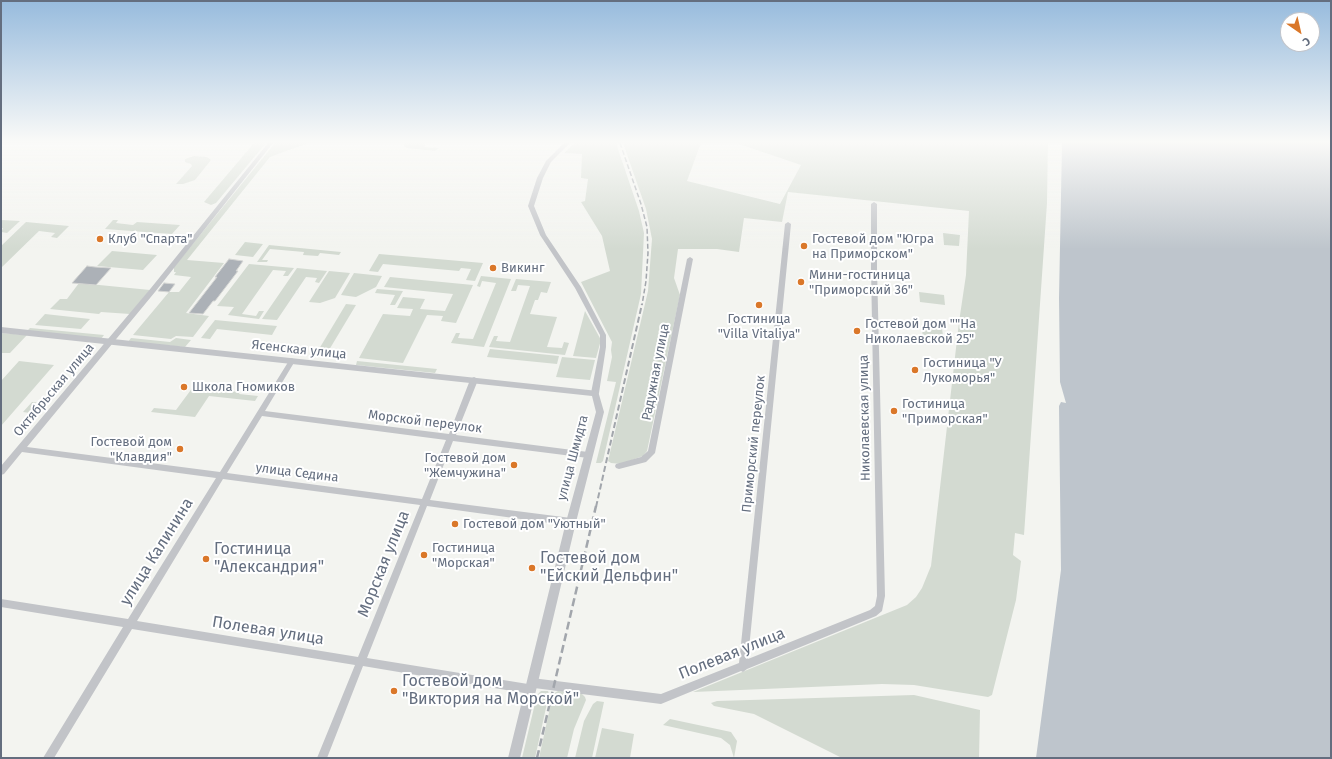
<!DOCTYPE html>
<meta charset="utf-8">
<style>
body{margin:0}
#map{position:relative;width:1332px;height:759px;overflow:hidden;background:#f3f4f0;font-family:"Fira Sans",sans-serif}
canvas{display:block}
.frame{position:absolute;inset:0;border:2px solid #646e7f;pointer-events:none}
.north{position:absolute;left:1280px;top:12px;width:40px;height:40px;box-sizing:border-box;background:#fff;border:1px solid #c1c5cc;border-radius:50%;rotate:146deg;font-size:11px;font-weight:700;line-height:16px;text-align:center;color:#646e7f}
.north::after{content:'';display:block;margin:auto;width:14px;height:18px;background:#da7729;clip-path:polygon(50% 0,100% 100%,50% 72%,0 100%)}
</style>
<div id="map">
<canvas width="1332" height="759"></canvas>
<div class="frame"></div>
<div class="north">С</div>
</div>
<script>
const c = document.querySelector('canvas').getContext('2d');
c.lineJoin = 'round';
function fill(path, color) {
  c.fillStyle = color;
  c.fill(path, 'evenodd');
}
function shape(rows) {
  const path = new Path2D();
  for (const r of rows) {
    path.moveTo(r[0], r[1]);
    for (let i = 2; i < r.length; i += 2) path.lineTo(r[i], r[i + 1]);
  }
  return path;
}
function stroke(path, color, width, dash) {
  c.strokeStyle = color;
  c.lineWidth = width;
  c.lineCap = dash ? 'butt' : 'round';
  c.setLineDash(dash || []);
  c.stroke(path);
}
function label(font, color, halo, rows, align = 'center') {
  c.font = font + ' "Fira Sans",sans-serif';
  c.lineWidth = 4;
  c.setLineDash([]);
  c.textBaseline = 'middle';
  c.strokeStyle = halo;
  c.fillStyle = color;
  for (const [text, x, y, turn = 0] of rows) {
    c.save();
    c.translate(x, y);
    c.rotate((+turn || 0) * Math.PI / 180);
    c.textAlign = isNaN(turn) ? turn : align;
    if (halo) c.strokeText(text, 0, 0);
    c.fillText(text, 0, 0);
    c.restore();
  }
}
fill(shape([
 [254,143,266,143,216,203,211,205,204,202],
 [275,143,308,143,270,157,187,260,224,263,186,313,209,316,193,337,176,336,171,339,133,335,169,292,179,292,191,277,174,275,176,272,174,272,174,267],
 [405,143,426,143,424,147,439,148,435,151,407,148,404,146],
 [575,143,616,143,639,211,644,233,641,294,603,461,601,463,596,463,616,382,607,381,612,357,611,350,612,342,581,282,610,271,602,236,581,202,585,201,588,179,581,178,582,154,564,153],
 [623,143,701,143,687,181,780,204,801,165,736,143,1048,143,1047,203,1024,535,1015,533,1013,555,1021,561,1016,600,992,695,988,697,914,685,882,684,693,692,907,605,916,597,922,588,931,566,959,322,966,275,969,211,788,192,782,222,744,218,739,252,717,249,678,249,674,278,680,295,647,451,643,456,621,464,611,463,608,461,648,291,652,239,646,209],
 [194,156,207,157,211,160,195,180,183,184,176,184,192,166,191,164,185,162,185,159],
 [1,220,20,221,7,233,1,232,3,228,1,228],
 [113,220,118,220,116,223,133,225,137,222,180,225,172,234,105,229],
 [26,222,69,226,57,238,51,237,55,233,39,231,1,268,1,246],
 [943,233,960,235,959,246,944,245],
 [245,242,263,244,253,257,235,255],
 [269,245,341,252,339,255,320,253,318,256,303,255,304,252,270,249,262,260,268,260,267,262,257,262],
 [112,251,157,255,143,270,97,266],
 [379,254,483,263,475,281,466,280,471,269,461,268,459,271,383,264,378,272,369,271],
 [249,264,294,268,288,276,283,276,286,271,273,270,242,314,256,316,259,311,264,311,259,319,228,315,234,307,217,306],
 [297,268,327,271,319,283,315,282,317,278,306,277,277,320,262,319],
 [329,271,350,273,335,298,320,303,309,302],
 [354,273,382,276,376,287,356,297,341,295],
 [481,276,511,279,484,347,451,343,456,333,460,333,458,338,473,339,496,283,482,281,480,287,477,286],
 [390,277,473,285,456,323,441,321,443,316,427,315,403,363,359,358,383,314,410,316,413,309,397,308,403,297,425,299,420,309,445,311,453,294,384,287],
 [516,279,551,282,547,293,541,292,538,300,535,300,530,314,557,317,547,347,562,348,564,342,569,343,565,355,489,347,494,336,498,336,496,341,510,342,530,286,518,285,516,291,511,291],
 [79,283,150,290,130,314,101,312,99,314,50,309,60,299,67,299],
 [377,289,403,291,395,305,390,305,395,295,375,293],
 [919,292,944,295,945,305,920,302],
 [346,304,356,305,326,355,316,354],
 [585,311,601,340,596,358,573,356],
 [45,314,90,319,81,329,35,325],
 [215,320,277,326,272,335,217,329,210,339,201,338],
 [922,326,942,328,944,344,923,342],
 [30,328,104,335,101,339,26,332],
 [1,333,27,335,10,353,1,353],
 [131,338,170,342,176,338,191,340,185,347,128,342],
 [490,349,559,356,557,364,487,357],
 [562,357,595,360,590,380,556,377],
 [19,361,54,365,1,426,1,381],
 [357,361,437,369,435,373,356,365],
 [193,387,240,392,239,394,258,396,255,401,209,396,195,417,151,412,154,408,176,410],
 [32,402,46,403,37,414,23,412],
 [541,691,548,691,549,694,535,758,522,758,537,695],
 [558,691,581,693,585,697,586,700,574,729,567,758,539,758,553,694],
 [914,695,980,710,979,758,842,758,754,714,714,706,711,703,717,701],
 [597,701,604,702,592,758,575,758,584,721,593,704],
 [670,719,731,732,737,741,734,758,730,745,721,738,663,725],
 [602,728,634,734,630,758,595,758]
]), '#d3dad1');
fill(shape([
 [1062,143,1331,143,1331,758,1036,758,1061,570,1059,406,1061,402,1066,403,1060,382,1059,298]
]), '#bec5cc');
const building = shape([
 [229,259,243,261,236,271,238,271,215,301,213,301,203,314,189,313,217,277,215,277,229,259],
 [87,266,95,267,111,268,96,285,72,283,87,266],
 [164,283,175,284,169,292,158,291,164,283]
]);
fill(building, '#acb1b7');
stroke(building, '#d4d5d3', 1);
fill(shape([
 [268,143,273,143,155,292,27,447,220,472,290,359,292,358,295,361,265,411,449,434,470,380,472,378,474,377,476,378,478,380,456,435,588,452,591,453,592,455,591,457,588,458,453,441,430,500,571,518,574,519,575,522,574,525,571,526,427,506,367,658,528,684,529,680,532,678,661,694,739,663,785,224,788,222,791,224,748,659,870,610,875,606,877,596,871,268,871,204,874,202,877,204,877,268,885,596,882,611,876,616,747,669,743,672,741,671,661,704,534,688,533,692,530,694,363,666,327,758,317,758,355,665,132,629,54,758,43,758,123,627,1,607,1,599,128,619,216,478,22,452,4,474,1,475,1,466,151,288,268,143],
 [262,416,446,440,422,499,227,473,262,416],
 [223,479,420,505,358,657,137,621,223,479],
 [564,143,570,143,551,162,543,178,534,206,546,235,581,287,606,335,606,347,599,393,598,395,595,396,592,395,591,393,600,347,600,335,575,288,540,235,528,206,537,178,546,161,564,143],
 [690,257,693,259,655,453,646,462,619,469,616,468,615,466,616,464,641,457,648,451,687,259,690,257]
]), '#c2c4c8');
fill(shape([
 [1,327,598,391,604,412,576,522,520,758,508,758,566,522,596,412,592,396,1,333,1,327]
]), '#c2c4c8');
stroke(shape([
 [620,143,641,204,647,227,648,253,646,281,642,305]
]), '#a2a6ac', 1.5, [5, 2.5]);
stroke(shape([
 [596,507,642,304]
]), '#a2a6ac', 2, [6, 3]);
stroke(shape([
 [537,758,596,506]
]), '#a2a6ac', 2.5, [8, 4]);
const sky = c.createLinearGradient(0, 0, 0, 249);
sky.addColorStop(0, '#97bbdd');
sky.addColorStop(0.57, '#fafaf8');
sky.addColorStop(1, '#fafaf800');
c.fillStyle = sky;
c.fillRect(0, 0, 1332, 249);
for (const [x, y, r, color] of [
 [100,239,4,"#da7729"],
 [804,246,4,"#da7729"],
 [493,268,4,"#da7729"],
 [801,282,4,"#da7729"],
 [759,305,4,"#da7729"],
 [857,331,4,"#da7729"],
 [915,370,4,"#da7729"],
 [184,387,4,"#da7729"],
 [894,411,4,"#da7729"],
 [180,449,4,"#da7729"],
 [514,465,4,"#da7729"],
 [455,524,4,"#da7729"],
 [424,555,4,"#da7729"],
 [206,559,4,"#da7729"],
 [532,568,4,"#da7729"],
 [394,691,4,"#da7729"]
]) {
  const dot = new Path2D();
  dot.arc(x, y, r, 0, 2 * Math.PI);
  c.fillStyle = color;
  c.fill(dot);
  stroke(dot, '#fff', 1.5);
}
label('13px', '#646e7f', '#fff', [
 ["Клуб \"Спарта\"",108,239],
 ["Гостевой дом \"Югра",812,239],
 ["на Приморском\"",812,254],
 ["Викинг",501,268],
 ["Мини-гостиница",809,275],
 ["\"Приморский 36\"",809,290],
 ["Гостиница",759,319,"center"],
 ["\"Villa Vitaliya\"",759,334,"center"],
 ["Гостевой дом \"\"На",865,324],
 ["Николаевской 25\"",865,339],
 ["Гостиница \"У",923,363],
 ["Лукоморья\"",923,378],
 ["Школа Гномиков",192,387],
 ["Гостиница",902,404],
 ["\"Приморская\"",902,419],
 ["Гостевой дом",172,442,"right"],
 ["\"Клавдия\"",172,457,"right"],
 ["Гостевой дом",506,458,"right"],
 ["\"Жемчужина\"",506,473,"right"],
 ["Гостевой дом \"Уютный\"",463,524],
 ["Гостиница",432,548],
 ["\"Морская\"",432,563]
], 'left');
label('13px', '#646e7f', '#fff', [
 ["Ясенская улица",299,350,6],
 ["Радужная улица",656,372,-79],
 ["Октябрьская улица",54,390,-50],
 ["Николаевская улица",865,418,-91],
 ["Морской переулок",425,422,7],
 ["Приморский переулок",754,444,-84],
 ["улица Шмидта",573,458,-75],
 ["улица Седина",297,473,7]
]);
label('16px', '#646e7f', '#fff', [
 ["Гостиница",214,550],
 ["\"Александрия\"",214,568],
 ["Гостевой дом",540,559],
 ["\"Ейский Дельфин\"",540,577],
 ["Гостевой дом",402,682],
 ["\"Виктория на Морской\"",402,700]
], 'left');
label('16px', '#646e7f', '#fff', [
 ["улица Калинина",157,552,-58],
 ["Морская улица",384,564,-68],
 ["Полевая улица",268,631,9],
 ["Полевая улица",732,654,-22]
]);
</script>
